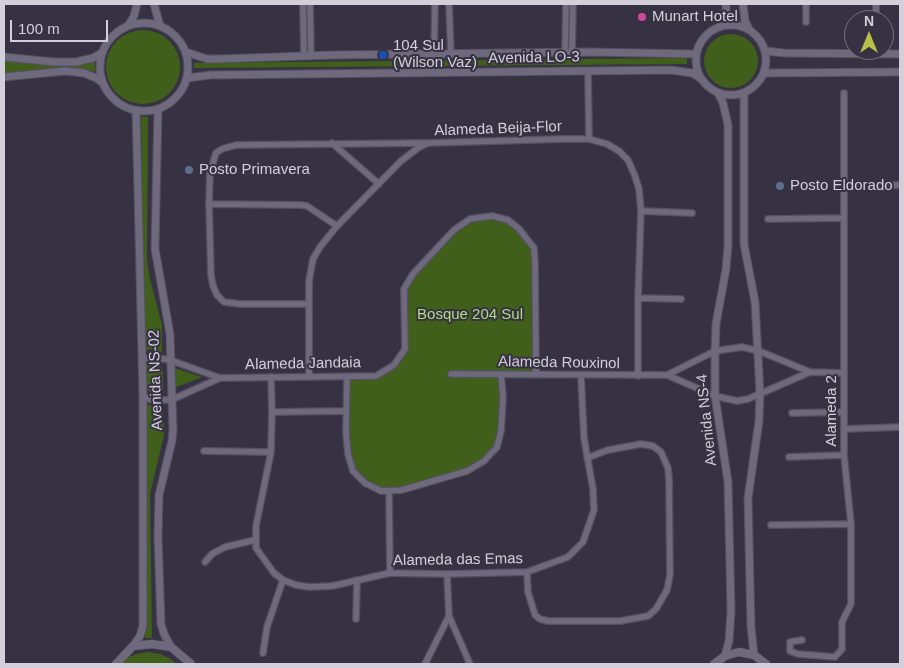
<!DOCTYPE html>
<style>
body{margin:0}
#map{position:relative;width:904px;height:668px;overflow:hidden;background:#373243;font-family:Helvetica,sans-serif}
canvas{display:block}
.frame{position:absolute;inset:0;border:5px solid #d2cfda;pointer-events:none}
.north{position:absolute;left:844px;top:10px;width:50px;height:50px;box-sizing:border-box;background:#373243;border:1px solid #75717f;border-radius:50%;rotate:0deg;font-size:14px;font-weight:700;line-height:20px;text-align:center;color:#d2cfda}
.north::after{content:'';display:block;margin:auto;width:18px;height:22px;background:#b8c147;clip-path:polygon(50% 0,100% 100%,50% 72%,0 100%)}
.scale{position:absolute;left:10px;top:20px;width:98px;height:22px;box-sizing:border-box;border:2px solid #d2cfda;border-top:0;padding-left:6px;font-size:15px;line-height:18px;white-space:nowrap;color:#d2cfda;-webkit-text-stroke:4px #373243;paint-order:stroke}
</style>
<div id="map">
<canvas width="904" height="668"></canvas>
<div class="frame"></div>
<div class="north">N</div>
<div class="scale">100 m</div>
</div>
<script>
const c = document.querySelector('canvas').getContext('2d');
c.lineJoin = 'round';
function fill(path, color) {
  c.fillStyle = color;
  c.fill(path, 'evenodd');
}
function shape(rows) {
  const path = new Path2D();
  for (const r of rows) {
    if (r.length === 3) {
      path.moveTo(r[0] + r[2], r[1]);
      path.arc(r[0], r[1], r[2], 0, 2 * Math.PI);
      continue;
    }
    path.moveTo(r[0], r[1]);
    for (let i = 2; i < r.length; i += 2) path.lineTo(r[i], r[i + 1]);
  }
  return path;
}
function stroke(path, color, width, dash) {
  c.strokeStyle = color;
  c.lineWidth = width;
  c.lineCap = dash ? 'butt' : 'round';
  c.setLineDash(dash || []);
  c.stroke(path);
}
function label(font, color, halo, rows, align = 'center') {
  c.font = font + ' Helvetica,sans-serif';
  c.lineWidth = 4;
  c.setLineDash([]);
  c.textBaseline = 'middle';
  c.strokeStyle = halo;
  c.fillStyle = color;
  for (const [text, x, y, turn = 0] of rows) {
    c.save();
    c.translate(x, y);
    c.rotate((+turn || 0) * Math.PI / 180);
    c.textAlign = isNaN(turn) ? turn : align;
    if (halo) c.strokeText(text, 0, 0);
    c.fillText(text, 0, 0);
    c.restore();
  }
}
fill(shape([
 [143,67,37],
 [731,61,27],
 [687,58,687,64,194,68,194,63],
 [95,60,95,72,77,69,41,69,4,73,4,61,40,64],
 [141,117,148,117,147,259,150,279,162,325,162,352,150,349,144,351],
 [492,216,508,220,534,248,536,374,502,374,497,447,467,471,402,490,381,491,353,471,348,454,347,377,376,376,394,365,405,349,404,289,454,230,470,219],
 [149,358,157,360,163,372,163,390,160,394,154,396,147,389,145,367,146,362],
 [174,368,202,377,174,388],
 [146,404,152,406,162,404,164,435,150,494,152,638,145,638],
 [148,652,160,654,171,659,176,664,121,664,124,660,136,654]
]), '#405f1a');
const minor = shape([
 [303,4,304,56],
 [310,4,311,56],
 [449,4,451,55],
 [806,4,806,22],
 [876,15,876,4],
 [565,53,566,4],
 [572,53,573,4],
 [434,55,435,4],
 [588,71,589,139],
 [332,143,379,184],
 [843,186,900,185],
 [209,204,301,205,307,206,337,226],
 [641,211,692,213],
 [768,219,844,218],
 [638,298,681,299],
 [309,304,240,304,224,302,217,295,213,286,211,275,209,204,210,173,216,153,222,149,236,145,426,143],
 [142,359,152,357,170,360,220,378,376,376,394,365,405,349,404,289,413,274,454,230,470,219,492,216,508,220,519,229,534,248,535,263,536,374],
 [451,374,667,375,715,396,737,401,748,399,810,372],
 [667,375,715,351,742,347,759,351,810,372,844,373],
 [271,377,272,412,271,452,256,526,256,548,274,573,283,580,296,585,310,587,332,586,390,573,447,574,527,572,568,557,583,542,594,510,593,489,584,438,581,376],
 [309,377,309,281,313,259,320,247,337,226,401,161,418,148,428,143,562,139,589,139,607,144,619,151,628,160,635,176,639,189,641,211,638,298,638,376],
 [347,377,346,432,348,454,353,471,365,483,381,491,402,490,467,471,484,461,497,447,501,431,503,397,501,374],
 [143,396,152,400,171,400,220,378],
 [272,412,346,411],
 [792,413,844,412],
 [844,429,900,427],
 [204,451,271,452],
 [789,457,844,455],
 [389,491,390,573],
 [771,525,851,524],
 [205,562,212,554,225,547,255,540],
 [527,572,528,592,535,615,540,619,548,621,620,621,648,616,656,609,667,590,670,575,669,480,668,468,661,452,653,446,641,444,608,450,587,458],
 [447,574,449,616,470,664],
 [356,619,357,580],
 [802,640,790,642,790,651,798,654,835,657,842,649,842,622,851,604,851,524,844,455,844,93],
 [263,653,267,627,283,580],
 [425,664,449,616]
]);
const tertiary = shape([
 [154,4,160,26],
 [743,4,745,21,749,29],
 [144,67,44],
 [731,60,35],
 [726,25,726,4],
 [128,26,134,16,137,4],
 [766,51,784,53,900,54],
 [186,52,207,59,217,59,333,55,589,52,696,54],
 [4,57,54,62,76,62,93,58,103,52],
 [765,73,900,72],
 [4,77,65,71,84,73,96,78,103,83],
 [187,78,211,75,671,70,692,73,700,78],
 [718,93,723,103,728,125,728,245,726,269,716,324,715,351,715,396,728,482,731,611,729,641,725,656],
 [744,93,744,244,755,302,760,393,759,421,748,498,751,627,754,655],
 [158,109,155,249,170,334,173,430,172,441,159,495,158,537,161,624,164,634,171,647],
 [133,646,140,636,143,626,143,396,136,110]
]);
const secondary = shape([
 [116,664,133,646,152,644,171,647,191,664],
 [714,664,725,656,739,652,754,655,766,664]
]);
stroke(minor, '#54505f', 8);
stroke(tertiary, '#54505f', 9);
stroke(secondary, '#54505f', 9);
stroke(minor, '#6e697d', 5.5);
stroke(tertiary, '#6e697d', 7);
stroke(secondary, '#6e697d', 8);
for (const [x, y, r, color] of [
 [642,17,5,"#d1479c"],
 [383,55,5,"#1a4fb4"],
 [189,170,5,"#5c6f8a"],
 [780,186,5,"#5c6f8a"]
]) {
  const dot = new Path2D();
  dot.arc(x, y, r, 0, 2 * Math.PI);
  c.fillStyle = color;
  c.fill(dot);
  stroke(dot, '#373243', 2);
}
label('15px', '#d2cfda', '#373243', [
 ["Munart Hotel",652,17],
 ["104 Sul",393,46],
 ["(Wilson Vaz)",393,63],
 ["Posto Primavera",199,170],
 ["Posto Eldorado",790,186]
], 'left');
label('15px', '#d2cfda', '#373243', [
 ["Avenida LO-3",534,58,-1],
 ["Alameda Beija-Flor",498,129,-2],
 ["Alameda Rouxinol",559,363,1],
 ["Alameda Jandaia",303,364,-1],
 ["Avenida NS-02",156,380,-92],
 ["Alameda 2",832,411,-90],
 ["Avenida NS-4",707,420,-96],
 ["Alameda das Emas",458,560,-1]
]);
label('15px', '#afdf7f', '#373243', [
 ["Bosque 204 Sul",470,315]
]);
</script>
